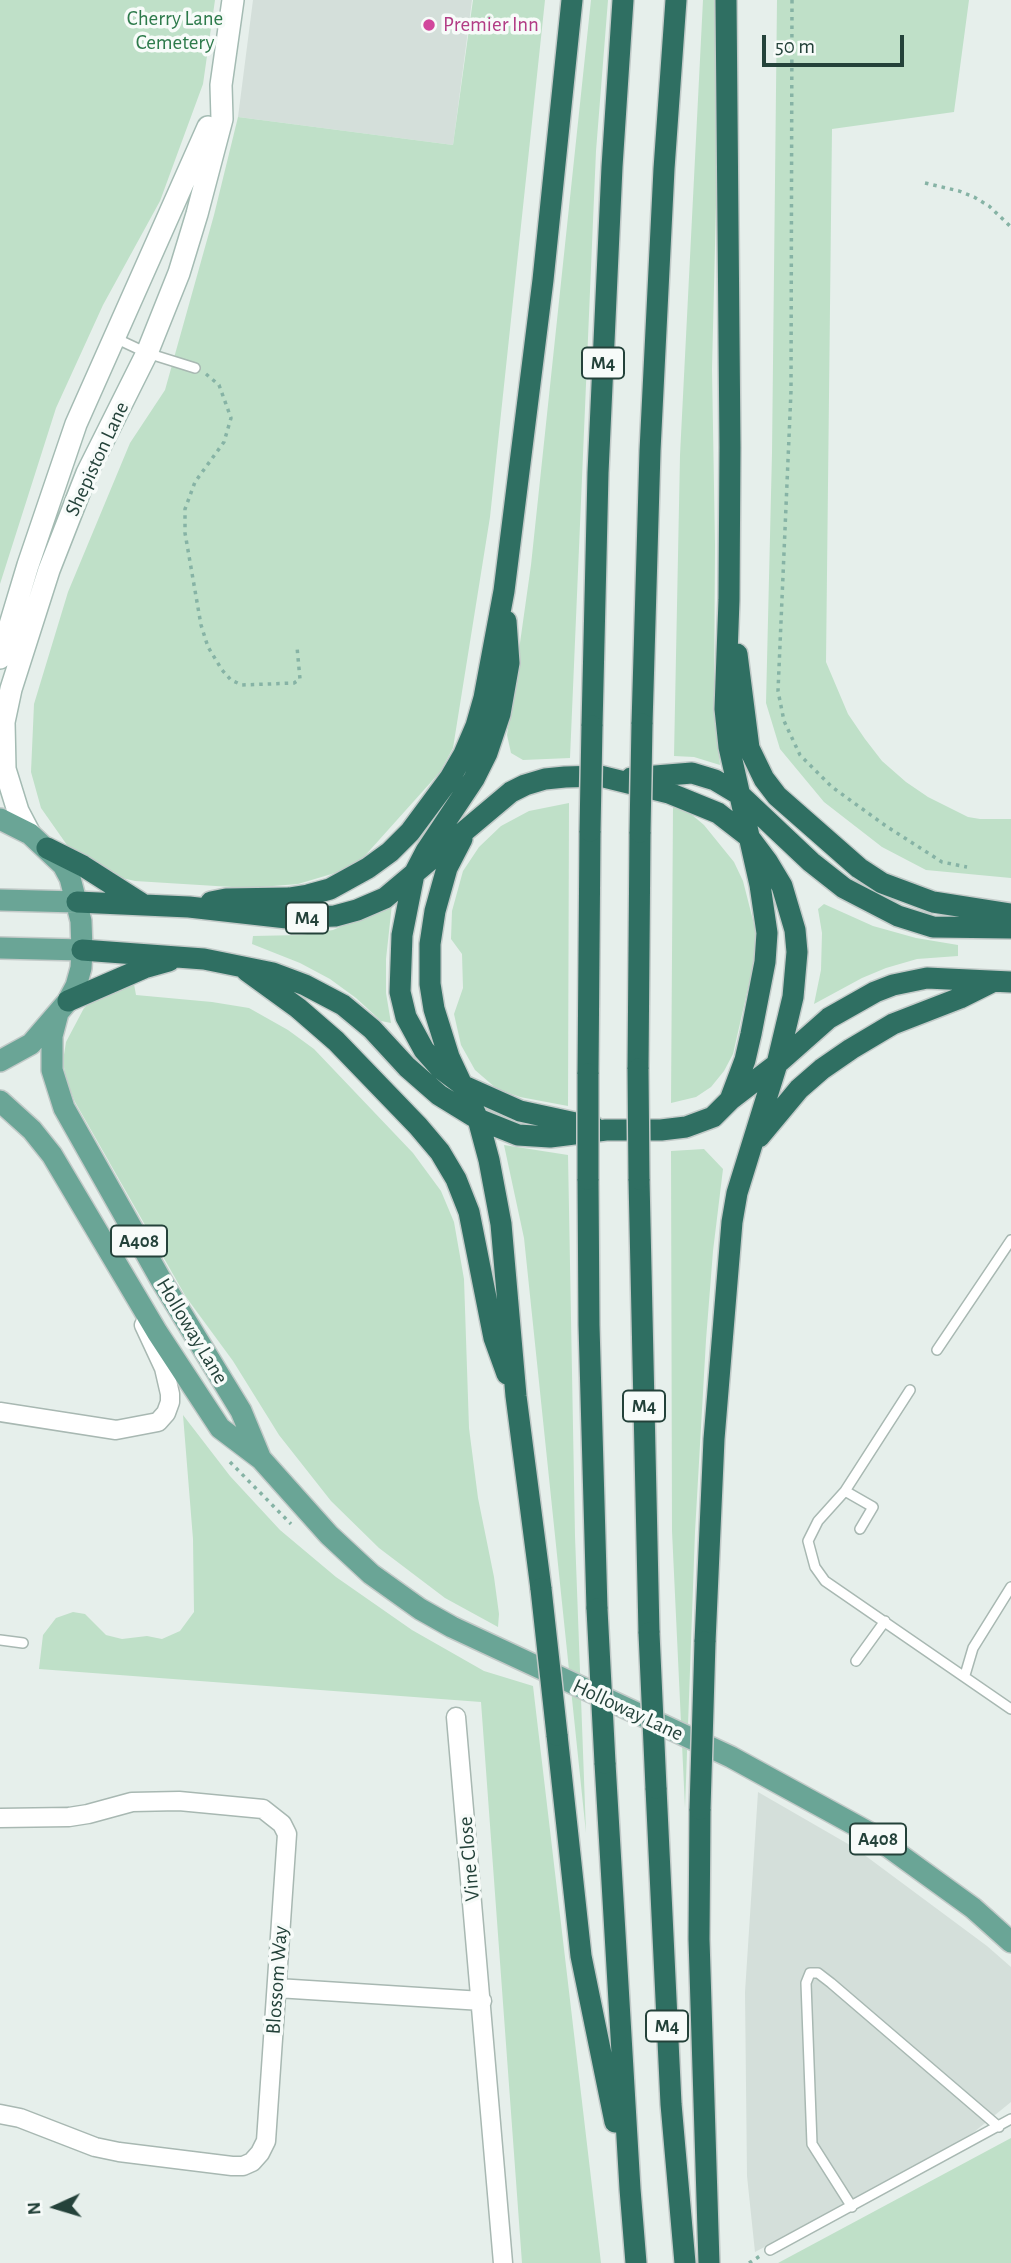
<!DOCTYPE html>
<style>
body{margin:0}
#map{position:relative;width:1011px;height:2263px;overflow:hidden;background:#e6efeb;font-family:"Alegreya Sans",sans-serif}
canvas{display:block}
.north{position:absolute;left:21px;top:2172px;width:70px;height:70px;-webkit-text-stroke:5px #f7fbf9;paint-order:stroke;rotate:266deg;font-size:19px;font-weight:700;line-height:28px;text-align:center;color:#24423a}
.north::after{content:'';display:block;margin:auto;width:24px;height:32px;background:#24423a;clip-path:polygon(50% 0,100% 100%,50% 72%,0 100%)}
.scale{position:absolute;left:762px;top:35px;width:142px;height:32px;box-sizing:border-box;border:4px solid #24423a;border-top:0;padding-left:9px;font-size:21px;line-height:24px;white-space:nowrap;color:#24423a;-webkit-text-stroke:5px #f7fbf9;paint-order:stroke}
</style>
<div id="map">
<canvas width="1011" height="2263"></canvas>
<div class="north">N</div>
<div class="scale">50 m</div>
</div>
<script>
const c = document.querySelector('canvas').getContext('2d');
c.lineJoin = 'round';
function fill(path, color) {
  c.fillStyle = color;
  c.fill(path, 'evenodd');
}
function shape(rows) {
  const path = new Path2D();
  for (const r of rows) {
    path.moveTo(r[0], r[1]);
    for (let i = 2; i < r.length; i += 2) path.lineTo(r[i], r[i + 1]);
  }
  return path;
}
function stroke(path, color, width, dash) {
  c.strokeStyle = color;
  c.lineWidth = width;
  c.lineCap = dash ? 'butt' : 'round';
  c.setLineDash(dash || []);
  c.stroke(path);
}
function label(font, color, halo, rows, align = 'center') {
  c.font = font + ' "Alegreya Sans",sans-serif';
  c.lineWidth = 7;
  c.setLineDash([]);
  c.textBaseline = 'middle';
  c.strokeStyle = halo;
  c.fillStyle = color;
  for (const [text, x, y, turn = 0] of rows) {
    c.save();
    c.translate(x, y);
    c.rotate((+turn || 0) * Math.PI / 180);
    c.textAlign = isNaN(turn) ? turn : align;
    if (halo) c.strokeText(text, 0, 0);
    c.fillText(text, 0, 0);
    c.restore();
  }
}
fill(shape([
 [253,0,472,0,453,145,238,117],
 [758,1792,855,1848,987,1946,1011,1967,1011,2102,958,2145,755,2252,747,2176,745,1992]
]), '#d4dfda');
fill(shape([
 [0,0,215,0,203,84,160,201,103,305,56,408,0,584],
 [473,0,545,0,490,517,453,748,440,772,362,859,335,873,298,884,248,888,135,881,109,875,85,861,67,845,41,808,31,772,34,704,68,592,130,443,165,390,214,215,238,117,453,145],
 [591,0,608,0,596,151,570,758,523,760,511,753,507,735,531,565],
 [703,0,721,0,712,369,715,545,714,706,720,765,694,757,674,756,680,455],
 [777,0,969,0,954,112,832,129,826,662,848,714,865,739,882,761,906,782,928,797,968,817,980,819,1011,819,1011,878,926,870,882,847,824,802,780,749,766,703,772,453],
 [569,803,568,1106,520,1097,497,1089,475,1070,461,1045,454,1014,463,988,462,954,451,939,452,911,463,871,479,847,501,826,529,811],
 [673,807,691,814,704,825,734,862,743,881,756,932,754,962,733,1054,724,1071,711,1087,696,1097,671,1103],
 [392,904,386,959,386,993,391,1023,381,1021,356,998,330,979,300,963,252,944,253,936,301,935,333,930],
 [824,904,873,926,916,938,958,945,958,956,917,959,886,968,862,978,814,1004,821,970,822,933,818,909],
 [124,984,134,984,136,995,212,1002,249,1008,288,1030,314,1049,413,1153,441,1191,454,1222,464,1279,469,1428,478,1498,494,1577,499,1614,498,1627,445,1598,379,1548,331,1501,279,1435,233,1361,186,1297,75,1102,66,1080,63,1061,66,1042,84,1008,95,998],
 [504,1145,568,1155,575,1536,586,1833,524,1238],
 [704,1149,723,1169,713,1251,706,1340,695,1532,685,1808,672,1531,671,1151],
 [183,1415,230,1476,280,1530,336,1577,412,1630,484,1671,533,1686,601,2263,522,2263,481,1702,39,1669,43,1635,56,1618,73,1612,85,1614,106,1635,122,1639,147,1636,162,1639,180,1631,194,1612,193,1539],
 [1011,2138,1011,2263,778,2263]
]), '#bfe0c8');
const lane = shape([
 [115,338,147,353,195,368],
 [937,1350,1011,1240],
 [845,1491,910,1390],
 [860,1529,873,1507,845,1491,818,1521,808,1541,815,1567,825,1581,1011,1709],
 [0,1640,23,1643],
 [856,1661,885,1621],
 [965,1675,973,1648,1011,1587],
 [852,2207,812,2144,806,1983,810,1973,818,1973,831,1983,999,2127],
 [770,2250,1011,2119]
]);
const street = shape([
 [0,1412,116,1430,158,1422,166,1413,170,1402,170,1394,164,1368,144,1325],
 [456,1717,503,2263],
 [0,1818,69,1817,88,1814,132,1802,179,1801,263,1809,282,1824,287,1834,266,2141,260,2153,252,2162,243,2166,232,2166,119,2152,95,2147,20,2118,0,2114],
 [277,1988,482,2001]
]);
const secondary = shape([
 [0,658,28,565,76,424,208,127],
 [30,834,18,811,5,769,4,722,11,689,49,570,87,473,147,353,179,273,197,214,222,119,221,85,233,0]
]);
const primary = shape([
 [0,819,30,834,63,865,70,878,81,921,82,950,81,968,76,986,68,1001,31,1044,0,1061],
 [0,900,77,902],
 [0,948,82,950],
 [58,1013,52,1036,52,1070,64,1108,161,1280,241,1411,260,1457],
 [0,1101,32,1130,52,1155,157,1332,220,1428,261,1459,329,1535,371,1574,420,1609,452,1627,731,1757,868,1832,973,1908,1011,1942]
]);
const highway = shape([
 [506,621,509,663,500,714,487,753,474,779,426,851,414,874,402,935,400,992,406,1017,424,1050,440,1068,464,1086,520,1111,594,1127],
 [737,654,749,748,764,779,777,796,859,868,882,883,933,902,1011,914],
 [642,724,650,451,664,169,676,0],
 [592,726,598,473,612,167,623,0],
 [631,778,692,773,715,780,740,795,811,862,844,888,898,916,933,927,1011,928],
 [462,839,447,868,435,911,430,944,430,984,434,1009,449,1057,478,1119,489,1160,501,1224,516,1396,541,1589],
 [47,848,83,866,141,903],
 [77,902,189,907,287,918,335,916,357,910,385,898,511,792,525,785,545,779,565,777,600,776,669,793,718,813,749,837,767,861,782,886,795,930,797,952,793,997,777,1064,737,1193,732,1222,714,1439,705,1642],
 [211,902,226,899,289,898,308,895,330,889,368,868,390,852,410,832,450,778,464,754,476,726,484,698,504,591,543,280,572,0],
 [82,950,204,959,273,973,305,985,343,1005,372,1029,407,1067,439,1095,478,1119,518,1135,550,1137,606,1130,661,1130,686,1127,713,1117,730,1100,745,1060,751,1034,765,962,767,933,760,885,729,747,725,709,729,600,730,447,726,0],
 [247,971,298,1008,336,1041,418,1126,440,1152,456,1179,469,1212,494,1338,507,1374],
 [68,1001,144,968,169,961],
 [638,1069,640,832],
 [588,1074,590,831],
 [730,1100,777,1064,829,1018,875,992,893,985,927,978,1011,982],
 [759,1137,799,1089,822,1069,851,1049,893,1024,960,998,992,982],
 [588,1179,589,1325,597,1609],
 [639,1179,649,1633],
 [557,1735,581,1956,615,2122],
 [605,1763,630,2189,636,2263],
 [656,1788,671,2104,685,2263],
 [700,1809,699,1939,709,2263]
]);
stroke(lane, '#a8b8b2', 12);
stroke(street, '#a8b8b2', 21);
stroke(secondary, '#a4bbb3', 24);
stroke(primary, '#c2cac8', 24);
stroke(highway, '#c2cac8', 24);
stroke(shape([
 [792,0,791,391,778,691,784,721,800,755,832,787,886,826,942,862,967,867],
 [925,183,959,191,974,197,989,206,1011,227],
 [206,374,219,385,231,418,224,442,195,482,185,509,185,533,201,625,208,647,222,670,231,680,242,685,294,683,300,679,297,647],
 [230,1462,291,1524],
 [749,2263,760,2256]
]), '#86b3a5', 3.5, [3.5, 5]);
stroke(lane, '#fff', 9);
stroke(street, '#fff', 18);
stroke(secondary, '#fff', 21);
stroke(primary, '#6aa596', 21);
stroke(highway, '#2f6f62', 21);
const highwayBridge = shape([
 [590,831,592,726],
 [640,832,642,724],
 [638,1069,639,1179],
 [588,1179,588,1074],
 [541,1589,557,1735],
 [597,1609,605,1763],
 [649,1633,656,1788],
 [700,1809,705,1642]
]);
stroke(highwayBridge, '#c2cac8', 24, []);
stroke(highwayBridge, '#2f6f62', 21);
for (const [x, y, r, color] of [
 [429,25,7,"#d1479c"]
]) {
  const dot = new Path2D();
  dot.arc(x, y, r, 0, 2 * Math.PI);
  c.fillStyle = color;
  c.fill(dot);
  stroke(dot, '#f7fbf9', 2.5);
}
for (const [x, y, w] of [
 [603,363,42],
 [307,918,42],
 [139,1241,56],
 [644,1406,42],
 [878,1839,56],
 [667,2026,42]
]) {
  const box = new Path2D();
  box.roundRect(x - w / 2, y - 15.5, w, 31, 5);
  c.fillStyle = '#f7fbf9';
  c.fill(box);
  stroke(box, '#24423a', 2);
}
label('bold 19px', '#24423a', null, [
 ["M4",603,363],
 ["M4",307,918],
 ["A408",139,1241],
 ["M4",644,1406],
 ["A408",878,1839],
 ["M4",667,2026]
]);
label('21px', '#2d7a4b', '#f7fbf9', [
 ["Cherry Lane",175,19],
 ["Cemetery",175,43]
]);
label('21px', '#b23c85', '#f7fbf9', [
 ["Premier Inn",443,25]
], 'left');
label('21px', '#24423a', '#f7fbf9', [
 ["Shepiston Lane",97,459,-65],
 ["Holloway Lane",192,1331,59],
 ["Holloway Lane",628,1710,25],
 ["Vine Close",469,1859,-95],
 ["Blossom Way",277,1980,-86]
]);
</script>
